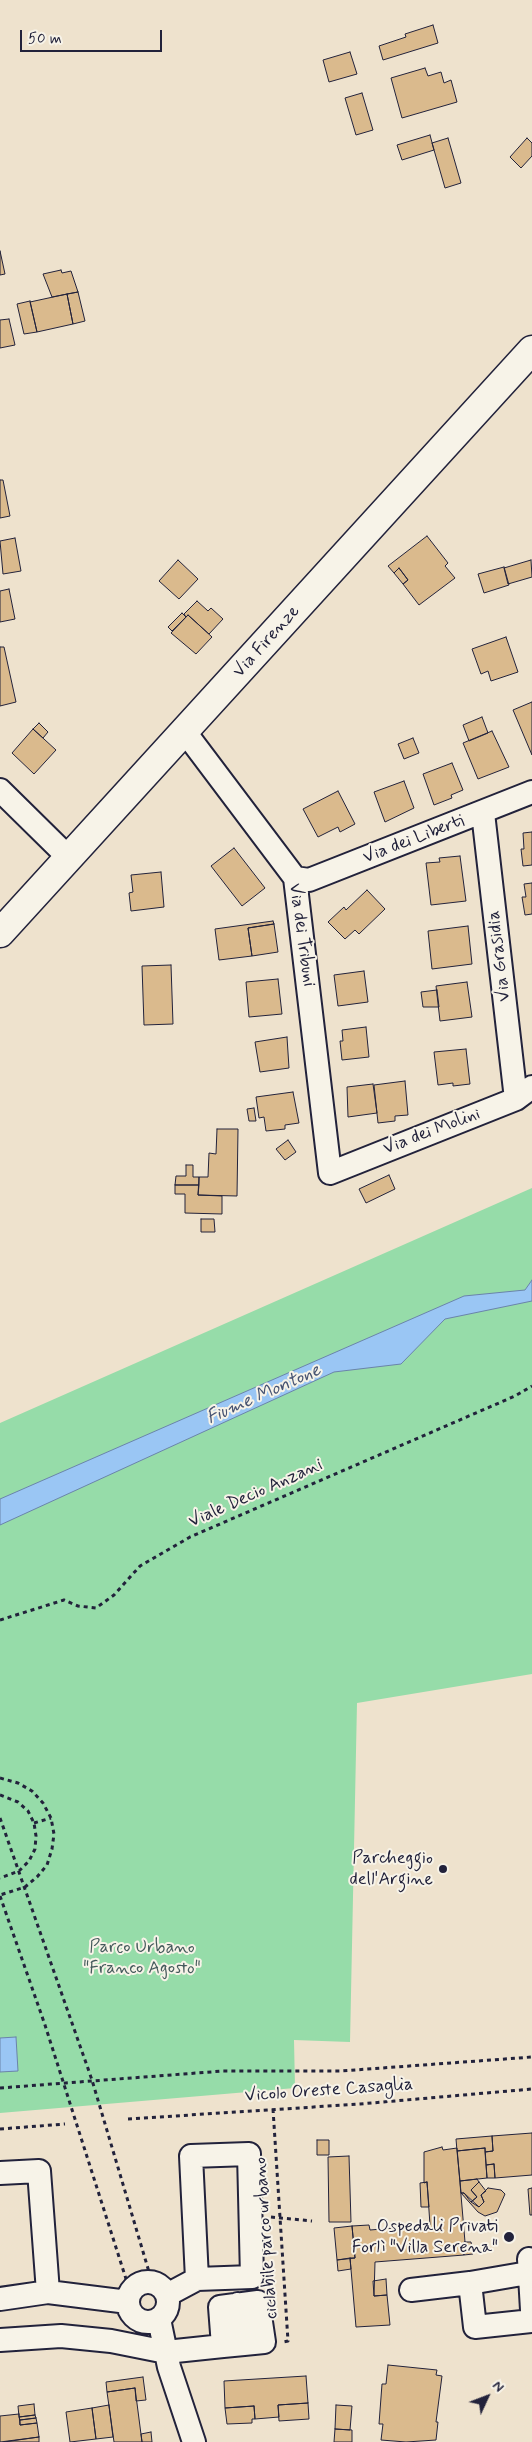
<!DOCTYPE html>
<meta charset="utf-8">
<style>
body{margin:0}
#map{position:relative;width:532px;height:2442px;overflow:hidden;background:#eee2cd;font-family:Mynerve,sans-serif}
canvas{display:block}
.north{position:absolute;left:462px;top:2372px;width:50px;height:50px;-webkit-text-stroke:4px #f7f3e8;paint-order:stroke;rotate:47deg;font-size:14px;font-weight:700;line-height:20px;text-align:center;color:#22223b}
.north::after{content:'';display:block;margin:auto;width:18px;height:22px;background:#22223b;clip-path:polygon(50% 0,100% 100%,50% 72%,0 100%)}
.scale{position:absolute;left:20px;top:30px;width:142px;height:22px;box-sizing:border-box;border:2px solid #22223b;border-top:0;padding-left:6px;font-size:15px;line-height:18px;white-space:nowrap;color:#22223b;-webkit-text-stroke:4px #f7f3e8;paint-order:stroke}
</style>
<div id="map">
<canvas width="532" height="2442"></canvas>
<div class="north">N</div>
<div class="scale">50 m</div>
</div>
<script>
const c = document.querySelector('canvas').getContext('2d');
c.lineJoin = 'round';
function fill(path, color) {
  c.fillStyle = color;
  c.fill(path, 'evenodd');
}
function shape(rows) {
  const path = new Path2D();
  for (const r of rows) {
    if (r.length === 3) {
      path.moveTo(r[0] + r[2], r[1]);
      path.arc(r[0], r[1], r[2], 0, 2 * Math.PI);
      continue;
    }
    path.moveTo(r[0], r[1]);
    for (let i = 2; i < r.length; i += 2) path.lineTo(r[i], r[i + 1]);
  }
  return path;
}
function stroke(path, color, width, dash) {
  c.strokeStyle = color;
  c.lineWidth = width;
  c.lineCap = dash ? 'butt' : 'round';
  c.setLineDash(dash || []);
  c.stroke(path);
}
function label(font, color, halo, rows, align = 'center') {
  c.font = font + ' Mynerve,sans-serif';
  c.lineWidth = 4;
  c.setLineDash([]);
  c.textBaseline = 'middle';
  c.strokeStyle = halo;
  c.fillStyle = color;
  for (const [text, x, y, turn = 0] of rows) {
    c.save();
    c.translate(x, y);
    c.rotate((+turn || 0) * Math.PI / 180);
    c.textAlign = isNaN(turn) ? turn : align;
    if (halo) c.strokeText(text, 0, 0);
    c.fillText(text, 0, 0);
    c.restore();
  }
}
fill(shape([
 [532,1188,532,1674,357,1703,350,2042,294,2040,295,2088,0,2113,0,1423]
]), '#96dca9');
const water = shape([
 [532,1280,532,1301,445,1319,401,1364,334,1372,0,1525,0,1499,464,1296,525,1290,532,1280],
 [16,2037,18,2071,0,2072,0,2038,16,2037]
]);
fill(water, '#9ac6f4');
stroke(water, '#6a84aa', 1);
const building = shape([
 [433,25,438,43,383,60,379,46,406,37,405,34,433,25],
 [350,52,357,74,329,82,323,60,350,52],
 [425,68,428,76,441,72,444,83,451,80,457,102,402,118,391,78,425,68],
 [362,93,373,130,356,135,345,98,362,93],
 [430,135,434,150,402,160,397,145,430,135],
 [448,138,461,183,445,188,432,143,448,138],
 [527,138,532,143,532,156,521,168,510,157,527,138],
 [0,251,5,274,0,275,0,251],
 [61,270,62,273,71,271,78,292,52,297,43,274,61,270],
 [78,292,85,321,73,324,67,294,78,292],
 [67,294,73,324,37,332,30,302,67,294],
 [30,301,37,332,24,334,17,304,30,301],
 [9,319,15,345,0,348,0,320,9,319],
 [0,480,3,480,10,516,0,518,0,480],
 [427,536,448,563,445,566,455,578,419,605,403,584,408,580,399,568,394,573,388,566,427,536],
 [15,538,21,571,3,574,0,541,15,538],
 [178,560,198,579,179,599,159,581,178,560],
 [531,560,532,577,508,584,504,568,531,560],
 [504,567,509,585,484,593,478,574,504,567],
 [399,568,408,580,403,584,394,573,399,568],
 [9,589,15,619,0,622,0,591,9,589],
 [197,601,208,611,211,608,223,619,209,634,188,615,186,617,184,614,197,601],
 [182,613,186,617,172,631,168,627,182,613],
 [188,615,212,637,196,654,171,633,188,615],
 [506,637,518,672,491,681,488,671,481,674,472,649,506,637],
 [0,647,4,647,16,702,0,706,0,647],
 [532,702,532,755,513,710,532,702],
 [482,717,488,733,469,741,463,725,482,717],
 [39,723,48,732,43,738,33,729,39,723],
 [33,729,56,750,34,774,12,753,33,729],
 [492,731,509,767,478,779,463,743,492,731],
 [413,738,419,753,404,759,398,744,413,738],
 [452,763,463,790,451,795,452,798,434,805,423,774,452,763],
 [404,781,414,808,385,822,374,792,404,781],
 [338,791,355,824,340,832,338,827,318,837,303,809,338,791],
 [532,832,532,865,523,866,521,849,524,849,523,833,532,832],
 [234,848,265,888,242,906,211,866,234,848],
 [460,856,466,901,431,905,426,863,440,862,439,858,460,856],
 [161,872,164,907,131,911,129,893,133,892,131,875,161,872],
 [532,883,532,914,525,915,522,897,526,897,524,884,532,883],
 [367,890,385,909,359,934,355,930,345,939,328,922,344,907,346,910,367,890],
 [273,921,274,924,248,928,252,956,219,960,215,929,273,921],
 [274,924,278,952,252,956,248,928,274,924],
 [468,926,472,964,432,969,428,931,468,926],
 [171,965,173,1024,144,1025,142,966,171,965],
 [364,971,368,1002,338,1006,334,975,364,971],
 [278,979,282,1014,249,1017,246,982,278,979],
 [467,982,472,1017,440,1021,436,986,467,982],
 [437,990,439,1007,423,1007,421,992,437,990],
 [366,1027,369,1057,342,1060,340,1041,343,1041,342,1030,366,1027],
 [287,1037,289,1068,260,1072,255,1042,287,1037],
 [466,1049,470,1084,453,1086,453,1083,438,1085,434,1052,466,1049],
 [405,1081,408,1115,395,1116,395,1121,378,1123,374,1085,405,1081],
 [373,1084,377,1113,348,1117,347,1087,373,1084],
 [293,1092,299,1123,285,1125,285,1129,266,1131,264,1117,259,1118,256,1097,293,1092],
 [254,1108,256,1121,249,1121,247,1109,254,1108],
 [217,1129,238,1129,237,1196,198,1195,199,1177,208,1177,209,1153,216,1154,217,1129],
 [288,1140,296,1152,285,1160,276,1149,288,1140],
 [186,1165,193,1165,193,1177,199,1177,199,1185,175,1185,176,1176,186,1176,186,1165],
 [389,1175,395,1189,366,1203,359,1189,389,1175],
 [175,1185,199,1185,198,1195,222,1196,222,1214,185,1213,185,1194,175,1194,175,1185],
 [201,1219,214,1219,215,1232,201,1232,201,1219],
 [532,2133,532,2175,495,2178,494,2164,486,2165,485,2152,493,2151,492,2136,532,2133],
 [492,2136,493,2151,485,2152,485,2148,457,2151,456,2139,492,2136],
 [317,2140,329,2140,329,2155,317,2155,317,2140],
 [442,2147,443,2150,457,2148,465,2242,463,2243,464,2255,375,2262,374,2296,387,2295,390,2325,356,2327,350,2258,355,2258,352,2226,369,2225,370,2230,430,2225,427,2182,424,2183,424,2152,442,2147],
 [485,2148,487,2178,460,2181,457,2151,485,2148],
 [349,2156,351,2222,329,2222,328,2157,349,2156],
 [494,2164,495,2178,487,2178,486,2165,494,2164],
 [477,2179,479,2182,471,2190,477,2197,471,2202,464,2193,461,2193,460,2181,477,2179],
 [427,2182,429,2207,421,2207,420,2183,427,2182],
 [479,2182,486,2191,481,2195,484,2202,479,2207,471,2202,477,2197,471,2190,479,2182],
 [488,2188,501,2190,505,2194,497,2212,485,2216,478,2212,461,2193,464,2193,479,2207,484,2202,481,2195,488,2188],
 [532,2188,532,2215,530,2215,528,2189,532,2188],
 [352,2226,355,2258,337,2260,334,2228,352,2226],
 [465,2242,471,2242,473,2254,464,2255,463,2243,465,2242],
 [350,2258,351,2269,338,2271,337,2260,350,2258],
 [386,2279,387,2295,374,2296,373,2281,386,2279],
 [388,2365,437,2370,436,2375,442,2376,436,2422,438,2422,436,2440,406,2442,381,2440,383,2424,379,2424,382,2384,386,2384,388,2365],
 [306,2376,308,2403,278,2405,279,2417,255,2419,254,2406,225,2408,224,2381,306,2376],
 [143,2377,146,2400,136,2401,135,2388,107,2392,106,2382,143,2377],
 [135,2388,142,2442,114,2442,107,2392,135,2388],
 [308,2403,309,2419,279,2421,278,2405,308,2403],
 [34,2404,35,2415,19,2417,18,2406,34,2404],
 [109,2405,113,2437,96,2439,92,2408,109,2405],
 [336,2405,352,2406,350,2430,335,2429,336,2405],
 [254,2406,255,2419,252,2419,252,2423,227,2424,225,2408,254,2406],
 [92,2408,96,2439,70,2442,66,2412,92,2408],
 [19,2414,20,2425,37,2423,39,2437,0,2442,0,2416,19,2414],
 [35,2415,36,2418,20,2420,19,2417,35,2415],
 [36,2418,37,2423,20,2425,20,2420,36,2418],
 [335,2429,352,2430,352,2442,334,2442,335,2429],
 [151,2432,152,2442,142,2442,141,2434,151,2432],
 [39,2437,39,2442,4,2442,39,2437]
]);
fill(building, '#daba8d');
stroke(building, '#22223b', 1);
const minor = shape([
 [185,732,295,878,330,1173,516,1099,532,1087],
 [0,790,68,857],
 [483,813,516,1099],
 [295,878,309,880,532,792],
 [0,2173,39,2171,48,2292],
 [529,2259,532,2310],
 [148,2302,20],
 [470,2283,528,2273],
 [411,2290,470,2283,475,2327,532,2321],
 [167,2295,197,2279,252,2277,249,2154,191,2156,197,2279],
 [0,2299,48,2292,128,2302],
 [238,2304,244,2344],
 [159,2319,169,2367,194,2442],
 [0,2340,61,2336,111,2341,166,2352,223,2346,244,2344,264,2342,258,2302,220,2307,223,2346]
]);
const major = shape([
 [0,933,532,350]
]);
stroke(minor, '#22223b', 26);
stroke(major, '#22223b', 31);
stroke(shape([
 [0,1620,64,1600,78,1606,96,1608,114,1595,140,1566,190,1537,515,1396,532,1386],
 [0,1778,18,1783,32,1791,43,1803,51,1818,54,1834,52,1849,47,1865,37,1877,25,1887,0,1895],
 [0,1795,18,1802,28,1811,34,1823,36,1836,35,1849,29,1861,19,1871,0,1878],
 [0,1818,92,2080,152,2282],
 [34,1823,51,1818],
 [0,1896,45,2025,127,2282],
 [0,2088,223,2071,341,2071,532,2057],
 [273,2109,288,2341,283,2342],
 [128,2119,360,2104,532,2089],
 [0,2129,65,2124],
 [271,2217,312,2221]
]), '#22223b', 3, [4, 4]);
stroke(minor, '#f7f3e8', 22);
stroke(major, '#f7f3e8', 28);
for (const [x, y, r, color] of [
 [443,1869,5,"#22223b"],
 [509,2237,6,"#22223b"]
]) {
  const dot = new Path2D();
  dot.arc(x, y, r, 0, 2 * Math.PI);
  c.fillStyle = color;
  c.fill(dot);
  stroke(dot, '#f7f3e8', 2);
}
label('18px', '#22223b', '#f7f3e8', [
 ["Via Firenze",267,642,-48],
 ["Via dei Liberti",414,840,-21],
 ["Via dei Tribuni",301,935,82],
 ["Via Grasidia",500,956,-97],
 ["Via dei Molini",432,1132,-21],
 ["Viale Decio Anzani",256,1494,-24],
 ["Vicolo Oreste Casaglia",329,2091,-4],
 ["ciclabile parco urbano",267,2238,-94]
]);
label('18px', '#22223b', '#f7f3e8', [
 ["Parcheggio",433,1859],
 ["dell'Argine",433,1880],
 ["Ospedali Privati",498,2227],
 ["Forlì \"Villa Serena\"",498,2248]
], 'right');
label('18px', '#455a5c', '#f7f3e8', [
 ["Parco Urbano",142,1948],
 ["\"Franco Agosto\"",142,1969]
]);
label('italic 19px', '#465372', '#f7f3e8', [
 ["Fiume Montone",264,1395,-24]
]);
</script>
